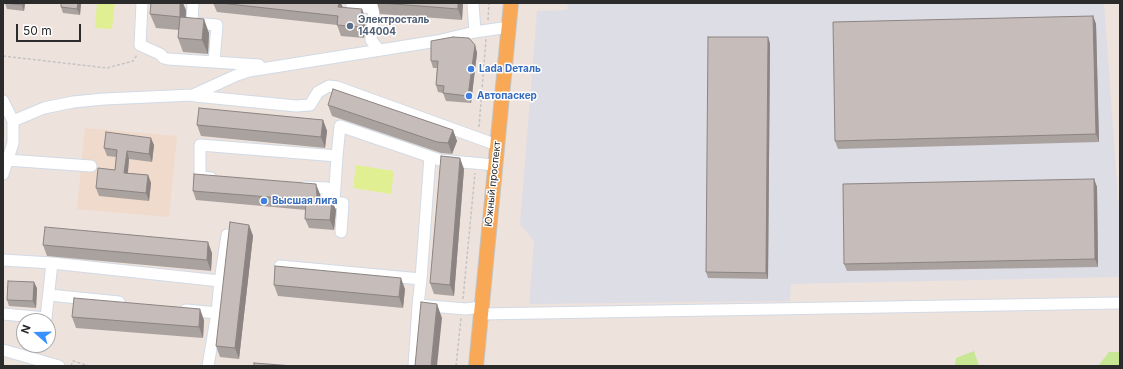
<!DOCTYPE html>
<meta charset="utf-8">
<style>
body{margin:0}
#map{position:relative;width:1123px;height:369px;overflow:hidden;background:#eee2dc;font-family:Inter,sans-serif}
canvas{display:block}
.frame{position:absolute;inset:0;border:4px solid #2b2b2b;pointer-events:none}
.north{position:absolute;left:16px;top:313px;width:40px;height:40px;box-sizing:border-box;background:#fff;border:1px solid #aaa;border-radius:50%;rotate:290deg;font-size:11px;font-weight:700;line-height:16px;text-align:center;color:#2b2b2b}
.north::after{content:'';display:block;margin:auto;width:14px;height:18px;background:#3891ff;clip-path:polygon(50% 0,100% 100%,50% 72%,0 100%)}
.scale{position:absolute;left:16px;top:24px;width:65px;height:18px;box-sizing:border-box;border:2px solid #2b2b2b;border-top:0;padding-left:5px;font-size:12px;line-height:14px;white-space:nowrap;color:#2b2b2b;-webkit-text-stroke:3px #fff;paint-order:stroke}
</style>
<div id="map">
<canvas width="1123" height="369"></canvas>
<div class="frame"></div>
<div class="north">N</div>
<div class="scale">50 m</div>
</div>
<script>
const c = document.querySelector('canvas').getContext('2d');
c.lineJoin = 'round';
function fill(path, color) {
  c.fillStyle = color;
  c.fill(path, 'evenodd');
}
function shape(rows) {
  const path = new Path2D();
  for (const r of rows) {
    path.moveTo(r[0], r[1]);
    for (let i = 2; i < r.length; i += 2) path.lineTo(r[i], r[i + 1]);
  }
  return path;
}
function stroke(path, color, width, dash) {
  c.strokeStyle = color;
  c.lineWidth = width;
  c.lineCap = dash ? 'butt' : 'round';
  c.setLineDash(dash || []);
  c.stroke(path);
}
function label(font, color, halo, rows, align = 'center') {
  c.font = font + ' Inter,sans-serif';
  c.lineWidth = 3;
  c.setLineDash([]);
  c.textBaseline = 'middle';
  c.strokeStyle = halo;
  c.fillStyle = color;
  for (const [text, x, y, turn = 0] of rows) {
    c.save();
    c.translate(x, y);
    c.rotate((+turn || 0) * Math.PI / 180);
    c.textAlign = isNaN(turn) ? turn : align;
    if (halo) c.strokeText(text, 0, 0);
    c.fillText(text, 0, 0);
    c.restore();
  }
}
fill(shape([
 [568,3,1104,3,1120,224,1120,277,791,284,790,301,529,304,534,241,520,224,537,11,567,10]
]), '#dddde6');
fill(shape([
 [85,128,177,136,169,217,77,209]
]), '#f0dacb');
fill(shape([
 [974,351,979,366,955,366,956,358],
 [1109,352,1120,352,1120,366,1098,366]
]), '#c7e795');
fill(shape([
 [97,3,115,3,112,29,95,28],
 [356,165,394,171,391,194,353,188]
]), '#e0ef91');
const minor = shape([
 [142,3,140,45,160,54,164,58,168,59,259,65],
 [193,3,192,23,217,25,214,62],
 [352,3,352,6,374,8,371,40,379,50],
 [473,3,475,32],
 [195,96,296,106,310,105,318,92,329,86,337,87,497,145],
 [3,101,13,121,13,143,3,174],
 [13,121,44,108,73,102,104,99,193,95,237,75,249,71,437,41,475,32,509,27],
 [7,160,91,166],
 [211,178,200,177,200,145,337,156,340,126,440,160,495,165],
 [304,187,327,188,327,202,343,203,341,232],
 [334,202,337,156],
 [3,260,52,263,220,281],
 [280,266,421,279,418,305,466,309,481,307],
 [421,279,430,157],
 [49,295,119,302],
 [186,310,217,313],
 [3,314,46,318,52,263],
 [481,314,1120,303],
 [3,350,59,366],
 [208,366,217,313,220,281,227,235],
 [414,366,418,305]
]);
const major = shape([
 [476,366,511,3]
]);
stroke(minor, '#d1dae5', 13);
stroke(major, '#c4c4c4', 16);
stroke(shape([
 [488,20,489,3],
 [3,56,107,68,133,61,137,55],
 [479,127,486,39],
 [463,299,475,173],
 [71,366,73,361,89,366],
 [456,366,461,318]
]), '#c4c4c4', 1.5, [3, 2]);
stroke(minor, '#fff', 11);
stroke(major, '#f9a856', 14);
fill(shape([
 [5,3,25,3,24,11,7,9],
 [61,3,81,3,80,15,63,13,61,7],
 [213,3,341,3,343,7,366,19,364,38,341,36,337,25,217,12],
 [377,3,463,3,462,20,380,14],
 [186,10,186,17,209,33,208,54,183,52,178,38,179,30,156,28,150,14],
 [1093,16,1096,24,1099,142,838,149,835,141],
 [770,43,768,279,708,278,706,272],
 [475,45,477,53,471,103,446,101,443,93,438,92,436,85,437,68,433,68,431,61],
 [328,105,453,130,457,141,452,154,441,153,332,116],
 [323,120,327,131,325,148,201,136,197,125],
 [154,145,152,162,129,159,128,173,148,175,151,183,149,201,99,196,96,188,115,170,116,157,107,156,104,148],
 [464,169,454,296,434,294,430,283],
 [1094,179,1097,187,1098,267,847,271,844,264],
 [193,191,320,194,320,198,336,210,334,230,309,228,305,219,306,210,196,200],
 [249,225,253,236,239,359,220,357,216,346],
 [43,245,212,253,211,271,47,256],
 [274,285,405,289,403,308,278,296],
 [37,288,36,308,9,306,7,300],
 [72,317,204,320,203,338,76,328]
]), '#aaa29f');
fill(shape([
 [22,3,25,3,24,11,22,5],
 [78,3,81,3,80,15,77,9],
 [180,3,183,3,186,10,185,31,180,17],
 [339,3,341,3,343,9,338,7],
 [458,3,463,3,462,20,458,9],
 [362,9,366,19,364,38,360,27],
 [1093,16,1096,24,1099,142,1096,134],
 [204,19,209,33,208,54,202,40],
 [768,37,770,43,768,279,766,273],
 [475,45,477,53,471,103,468,96],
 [323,120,327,131,325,148,321,137],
 [453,130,457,141,452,154,448,143],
 [151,138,154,145,152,162,149,154],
 [127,151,129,159,127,180,124,173],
 [460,158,464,169,454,296,450,285],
 [148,175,151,183,149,201,146,193],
 [1094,179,1097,187,1098,267,1095,259],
 [316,184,320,194,321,207,317,197],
 [332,200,336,210,334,230,330,220],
 [249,225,253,236,239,359,235,348],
 [208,242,212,253,211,271,207,260],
 [401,278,405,289,403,308,399,297],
 [34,282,37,288,36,308,33,301],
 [437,304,442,318,437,366,431,366],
 [200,309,204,320,203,338,199,327]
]), '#8b8482');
const building = shape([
 [5,3,22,3,22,5,5,3],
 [61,3,78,3,77,9,61,7,61,3],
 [151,3,180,3,180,17,150,14,151,3],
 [220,3,339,3,338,7,362,9,360,27,337,25,338,16,220,3],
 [381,3,458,3,458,9,381,3],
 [1093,16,1096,134,835,141,833,22,1093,16],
 [180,17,204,19,202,40,178,38,180,17],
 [453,37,469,38,475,45,468,96,443,93,444,86,436,85,438,61,431,61,431,41,453,37],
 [708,37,768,37,766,273,706,272,708,37],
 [333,89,453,130,448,143,437,142,328,105,333,89],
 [199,108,323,120,321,137,197,125,199,108],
 [106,132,151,138,149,154,127,151,124,173,148,175,146,193,96,188,98,168,115,170,117,150,104,148,106,132],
 [441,156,460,158,450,285,430,283,441,156],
 [194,174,316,184,317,197,323,199,332,200,330,220,305,219,306,200,193,191,194,174],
 [1094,179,1095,259,844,264,843,184,1094,179],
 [230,222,249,225,235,348,216,346,230,222],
 [45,227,208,242,207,260,43,245,45,227],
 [275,266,401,278,399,297,274,285,275,266],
 [8,281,34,282,33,301,7,300,8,281],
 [74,298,200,309,199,327,72,317,74,298],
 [421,302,437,304,431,366,415,366,421,302],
 [254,363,293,366,254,366,254,363]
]);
fill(building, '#c6bcb9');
stroke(building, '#8b8482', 1);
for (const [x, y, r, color] of [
 [350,26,4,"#5c6f8a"],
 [471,69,4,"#3f7fe0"],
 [469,96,4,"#3f7fe0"],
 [264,201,4,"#3f7fe0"]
]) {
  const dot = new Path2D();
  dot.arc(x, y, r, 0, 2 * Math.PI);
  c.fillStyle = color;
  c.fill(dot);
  stroke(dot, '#fff', 1.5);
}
label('bold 10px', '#4e5e75', '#fff', [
 ["Электросталь",358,20],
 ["144004",358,32]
], 'left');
label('bold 10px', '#366cbe', '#fff', [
 ["Lada Dеталь",479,69],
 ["Автопаскер",477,96],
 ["Высшая лига",272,201]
], 'left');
label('10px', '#2b2b2b', '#fff', [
 ["Южный проспект",493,184,-84]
]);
</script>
